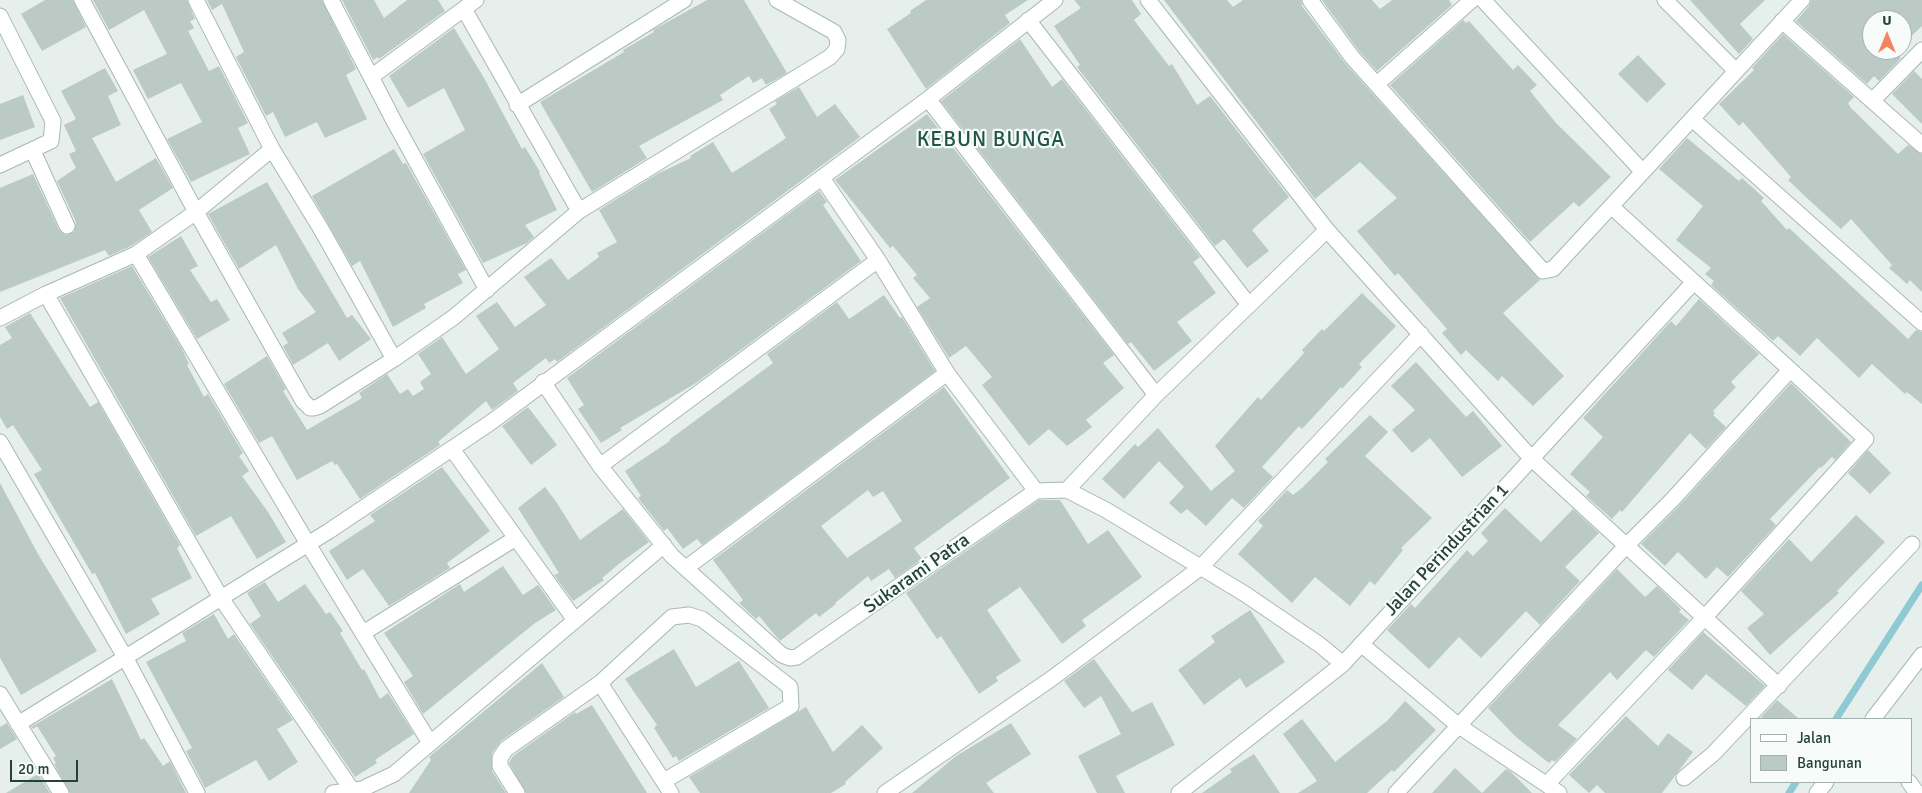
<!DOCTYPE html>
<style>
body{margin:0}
#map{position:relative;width:1922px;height:793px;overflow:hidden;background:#e6efeb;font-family:Signika,sans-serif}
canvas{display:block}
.legend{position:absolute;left:1750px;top:718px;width:162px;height:65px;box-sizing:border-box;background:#f7fbf9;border:1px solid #a3b1ad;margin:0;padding:6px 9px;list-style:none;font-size:15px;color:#24423a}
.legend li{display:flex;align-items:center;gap:10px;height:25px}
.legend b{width:25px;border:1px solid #a3b1ad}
.north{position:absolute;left:1862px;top:10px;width:50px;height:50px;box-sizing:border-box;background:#f7fbf9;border:1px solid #a3b1ad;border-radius:50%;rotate:0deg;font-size:14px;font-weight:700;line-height:20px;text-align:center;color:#24423a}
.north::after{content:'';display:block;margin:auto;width:18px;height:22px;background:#f4845f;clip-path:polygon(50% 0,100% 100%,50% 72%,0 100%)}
.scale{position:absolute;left:10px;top:760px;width:68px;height:22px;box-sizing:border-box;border:2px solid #24423a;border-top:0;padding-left:6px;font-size:15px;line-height:18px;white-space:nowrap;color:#24423a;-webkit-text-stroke:4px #f7fbf9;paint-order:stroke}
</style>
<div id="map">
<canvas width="1922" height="793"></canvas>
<ul class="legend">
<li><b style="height:6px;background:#fff"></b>Jalan</li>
<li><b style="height:14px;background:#bbcac4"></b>Bangunan</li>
</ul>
<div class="north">U</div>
<div class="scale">20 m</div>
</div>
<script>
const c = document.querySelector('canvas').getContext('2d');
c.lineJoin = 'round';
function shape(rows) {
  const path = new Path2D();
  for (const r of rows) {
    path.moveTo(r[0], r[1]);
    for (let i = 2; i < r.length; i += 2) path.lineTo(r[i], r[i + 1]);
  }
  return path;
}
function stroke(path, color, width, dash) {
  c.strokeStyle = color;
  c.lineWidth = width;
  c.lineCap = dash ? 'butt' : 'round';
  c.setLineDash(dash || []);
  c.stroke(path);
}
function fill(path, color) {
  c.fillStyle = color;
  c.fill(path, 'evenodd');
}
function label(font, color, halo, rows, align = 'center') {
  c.font = font + ' Signika,sans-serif';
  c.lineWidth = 4.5;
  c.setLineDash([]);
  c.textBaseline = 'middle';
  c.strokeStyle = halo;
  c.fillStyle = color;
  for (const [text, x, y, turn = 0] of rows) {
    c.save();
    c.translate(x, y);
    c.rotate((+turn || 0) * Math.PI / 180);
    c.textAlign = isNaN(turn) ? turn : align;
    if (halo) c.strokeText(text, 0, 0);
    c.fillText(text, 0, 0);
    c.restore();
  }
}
stroke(shape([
 [1836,719,1922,585],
 [1789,793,1796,782]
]), '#8ec9d4', 7);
fill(shape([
 [45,0,73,0,86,27,42,51,21,14],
 [93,0,187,0,195,19,190,21,194,28,188,31,209,71,219,66,248,123,238,128,250,154,191,182,167,139,202,122,181,83,148,99,133,70,167,54,144,10,109,30],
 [207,0,322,0,356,69,346,75,367,119,325,138,317,122,285,137,273,112,266,116,236,57,244,52,222,4,212,10],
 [342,0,374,0,384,18,407,0,438,0,445,11,379,59,378,57,373,60],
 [707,0,744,0,787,73,766,85,762,78,753,83,749,76,720,95,723,100,639,146,647,158,592,192,540,102,624,52,623,50,654,32,653,30],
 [926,0,1028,0,1005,15,1010,23,926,89,887,29,911,13,910,11],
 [1074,0,1132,0,1141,14,1134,20,1169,66,1172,64,1197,105,1210,96,1289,197,1252,230,1269,251,1247,268,1224,239,1215,246,1077,67,1080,65,1054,26,1081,8],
 [1164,0,1227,0,1233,7,1243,0,1301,0,1302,6,1345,63,1540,280,1503,313,1564,376,1533,406,1502,376,1498,381,1466,350,1461,355,1442,333,1447,329,1398,273,1395,276,1357,231,1397,198,1360,162,1315,199],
 [1322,0,1372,0,1380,9,1392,0,1449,0,1452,5,1377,71,1359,51],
 [1690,0,1765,0,1740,24,1753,39,1739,54],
 [1811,0,1922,0,1922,26,1902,45,1902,20,1872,20,1872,50,1896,50,1895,52,1901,58,1879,81,1874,76,1867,84,1796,21,1809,6],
 [1463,20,1466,23,1469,21,1513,70,1518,65,1537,85,1530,91,1556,123,1611,177,1579,207,1574,202,1530,242,1390,85],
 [454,28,484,78,522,149,525,147,540,172,539,173,557,210,525,225,534,237,527,243,483,263,423,154,465,130,444,88,408,108,389,76],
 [1783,34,1854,97,1848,103,1851,108,1898,154,1908,145,1922,154,1922,292,1910,280,1907,284,1889,268,1892,265,1851,219,1841,229,1808,199,1788,180,1791,177,1743,122,1739,126,1719,104,1754,70,1752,68],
 [1020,39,1052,87,1062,79,1200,257,1193,262,1216,293,1177,322,1192,341,1154,371,1131,342,1128,344,941,101],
 [1638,55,1666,84,1647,103,1618,74],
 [105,68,118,91,108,96,121,125,92,138,116,182,156,158,173,188,139,210,152,232,131,246,109,256,105,250,0,292,0,188,33,174,59,230,66,235,74,232,76,222,57,181,76,168,69,154,76,151,64,125,76,119,61,91],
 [1914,71,1922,79,1922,124,1892,94],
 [799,87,817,117,835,104,860,137,557,362,555,359,549,363,546,358,513,383,518,391,492,410,486,401,438,442,440,445,360,499,337,464,335,465,332,461,297,480,272,436,259,443,224,384,267,356,286,389,283,391,307,430,362,398,359,393,387,374,400,394,408,389,413,396,424,389,420,382,431,374,418,354,442,337,466,374,499,349,476,316,497,302,515,327,546,305,524,277,551,258,568,280,599,257,597,253,617,242,599,210,657,174,691,158,690,156,713,142,732,173,779,143,786,138,769,109,777,104,775,101],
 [23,95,35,127,0,140,0,104],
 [927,114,1114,355,1103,363,1124,388,1086,420,1092,427,1067,446,1049,429,1029,446,982,385,992,377,966,346,949,358,917,307,930,298,913,278,917,275,893,246,890,248,835,180],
 [1687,138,1739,181,1742,178,1764,198,1761,201,1787,230,1789,228,1908,339,1916,330,1922,332,1922,404,1907,392,1905,394,1872,364,1859,378,1817,338,1800,356,1778,336,1773,341,1711,285,1714,281,1705,274,1711,268,1676,240,1703,206,1659,169],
 [394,149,403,164,406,163,466,270,458,274,463,283,424,304,426,308,393,327,360,261,352,266,312,196],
 [267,182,347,318,352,315,371,339,339,361,328,343,293,365,283,346,288,343,282,333,316,312,298,289,276,245,239,269,208,214],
 [819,191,827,202,823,205,861,261,696,383,620,428,622,430,601,443,578,409,584,405,567,378],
 [181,236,198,266,190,270,211,302,217,299,230,320,197,339,148,257],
 [132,266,182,349,189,364,187,365,204,397,208,394,243,453,239,456,249,471,242,476,268,512,286,542,257,559,231,516,196,536,60,298],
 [1362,293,1396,326,1359,364,1362,367,1342,389,1341,387,1302,429,1299,426,1262,467,1273,477,1244,508,1232,498,1206,526,1187,509,1181,514,1169,503,1184,487,1159,461,1124,499,1102,479,1135,444,1138,447,1158,428,1211,491,1235,471,1215,446,1258,397,1261,400,1304,353,1302,350,1322,329,1324,331],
 [884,295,900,318,902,317,935,371,702,545,697,539,683,549,667,528,664,531,638,498,641,496,625,471,670,441,669,440,773,363,767,354,837,302,849,319],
 [1699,299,1759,354,1731,382,1736,387,1713,411,1715,413,1713,415,1726,427,1706,449,1690,433,1622,512,1620,510,1612,519,1586,496,1590,492,1570,474,1603,437,1583,418,1671,321,1676,326],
 [30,313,90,407,98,402,180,545,177,548,192,578,151,599,160,614,126,634,95,573,92,574,34,474,42,470,13,425,7,429,0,417,0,345,12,338,5,327],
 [1416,362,1466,417,1473,411,1502,446,1462,477,1430,438,1412,453,1392,430,1415,410,1391,386],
 [1791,383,1851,442,1835,460,1832,457,1821,468,1820,467,1770,519,1776,525,1728,577,1717,567,1706,579,1678,552,1665,566,1641,544,1680,505],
 [944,387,1010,478,914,548,922,559,895,578,889,569,871,581,868,576,835,603,836,604,819,617,816,613,780,641,759,616,756,619,739,603,743,600,713,560],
 [868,490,873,497,883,491,902,521,847,558,821,526],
 [528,407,557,445,531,465,502,426],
 [1370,415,1388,432,1365,456,1432,518,1401,548,1403,550,1375,585,1370,581,1350,606,1315,577,1292,603,1238,554,1263,526,1258,521,1287,490,1293,495,1302,488,1328,462,1325,459],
 [1868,450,1891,473,1870,494,1848,473],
 [442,467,490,531,447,563,450,568,389,606,363,569,347,580,329,551,375,521,370,515],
 [0,483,38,554,97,651,21,695,0,658],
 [545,487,557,503,580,540,623,509,649,542,620,563,602,578,604,580,573,601,554,575,559,573,518,508],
 [1039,500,1060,500,1088,544,1108,530,1142,577,1082,620,1086,626,1062,644,1020,587,987,610,1021,661,996,677,998,681,979,694,941,636,937,639,906,593],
 [1505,508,1541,542,1573,509,1599,533,1565,567,1580,581,1540,625,1526,611,1481,658,1459,637,1429,669,1387,630,1411,604,1415,608,1467,550,1473,556,1488,541,1481,533],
 [1856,515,1885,542,1837,591,1839,593,1770,655,1747,628,1764,614,1741,591,1789,539,1811,562],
 [503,566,523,595,538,585,556,610,535,623,423,714,404,682,413,676,384,633,460,584,464,592],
 [1617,569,1645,597,1657,586,1681,609,1679,612,1689,620,1654,657,1646,650,1617,680,1610,672,1558,725,1577,739,1555,762,1552,760,1549,763,1516,737,1488,708],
 [265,582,278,602,305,584,326,614,330,612,343,631,340,633,362,670,364,669,380,699,388,693,414,734,375,760,377,763,355,777,250,624,261,616,247,593],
 [1250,610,1285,662,1246,688,1240,678,1204,705,1178,670,1215,642,1211,636],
 [214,614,228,639,234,634,293,720,277,729,298,762,269,781,256,760,205,788,186,751,192,748,146,662,186,641,182,633],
 [1703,632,1765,686,1746,706,1706,674,1692,690,1668,670],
 [674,649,696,687,739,661,769,708,679,761,676,756,673,758,654,728,657,725,625,679],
 [1094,659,1132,712,1152,702,1175,745,1116,776,1125,793,1097,793,1078,756,1121,734,1101,696,1084,708,1064,681],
 [542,663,564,697,501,741,492,753,492,771,506,793,409,793,431,760,429,757],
 [112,679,141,740,144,738,163,766,170,761,186,793,70,793,54,764,56,763,53,758,56,756,37,726,33,729,31,727],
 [1777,700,1799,719,1764,719,1761,717],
 [1405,701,1436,730,1394,772,1392,770,1367,793,1298,793,1317,781,1283,734,1302,719,1335,762,1387,721],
 [592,705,647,793,526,793,509,763,513,756,575,712,576,714],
 [806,707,833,752,862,725,883,748,845,782,846,784,831,793,700,793,689,777],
 [1626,716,1658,746,1668,733,1693,752,1662,793,1605,793,1597,785,1589,793,1569,775],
 [7,723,17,739,0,749,0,727],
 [1011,723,1031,754,986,783,994,793,912,793,956,756],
 [1254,754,1280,793,1202,793,1232,772,1230,769],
 [1455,768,1482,793,1432,793],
 [1506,769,1510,771,1532,793,1482,793],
 [38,774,50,793,6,793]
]), '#bbcac4');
const minor = shape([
 [82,0,196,212,303,401,310,408,314,408,320,406,394,359,454,317,579,211,830,57,837,49,838,40,834,32,777,0],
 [196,0,272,149,321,229,394,359],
 [331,0,395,123,487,290],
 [1148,0,1327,230,1532,459,1779,686],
 [1310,0,1352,57,1543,271,1553,269,1802,0],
 [1483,0,1642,171],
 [1665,0,1735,70],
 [464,9,579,211],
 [0,16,53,121,51,141,0,165],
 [1028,20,1249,305],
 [1782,21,1922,145],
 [371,77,476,0],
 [1377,84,1472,0],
 [928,99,1156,395],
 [1873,100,1922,50],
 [517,105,684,0],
 [1692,119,1922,323],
 [33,151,67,226],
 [822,178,878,260,947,373,1036,491,1067,490,1106,510,1245,594,1320,645,1343,664],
 [136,254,308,544,430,743],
 [46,294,221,598,354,793],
 [0,318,46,294,136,254,196,212,272,149],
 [543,382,600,466,672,556,782,655,790,658,797,657,1036,491],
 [0,442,125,657,197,793],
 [452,449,575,620],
 [600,466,878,260],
 [1067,490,1156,395,1327,230],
 [686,568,947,373],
 [363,633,516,538],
 [1361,644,1459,726,1559,793],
 [600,683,671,793],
 [0,694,61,793],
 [1873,719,1922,655],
 [18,724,329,531,490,423,928,99,1055,0],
 [1684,778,1713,754,1912,544],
 [1909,782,1917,793],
 [1547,784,1705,617,1866,439,1612,207],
 [333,793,362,789,394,774,664,545],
 [517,793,500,766,500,758,506,749,600,683,672,617,689,615,702,619,790,687,791,706,664,781],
 [885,793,1051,679,1200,568,1421,334],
 [1179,793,1343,664,1693,283],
 [1396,793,1626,546,1673,499,1790,370],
 [1817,793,1826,782]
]);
stroke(minor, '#a8b8b2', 17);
stroke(minor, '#fff', 15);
label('19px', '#24423a', '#f7fbf9', [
 ["Jalan Perindustrian 1",1447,550,-47],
 ["Sukarami Patra",917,574,-35]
]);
c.letterSpacing = '1px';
label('21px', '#1f5548', '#f7fbf9', [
 ["KEBUN BUNGA",991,140]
]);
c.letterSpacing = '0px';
</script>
